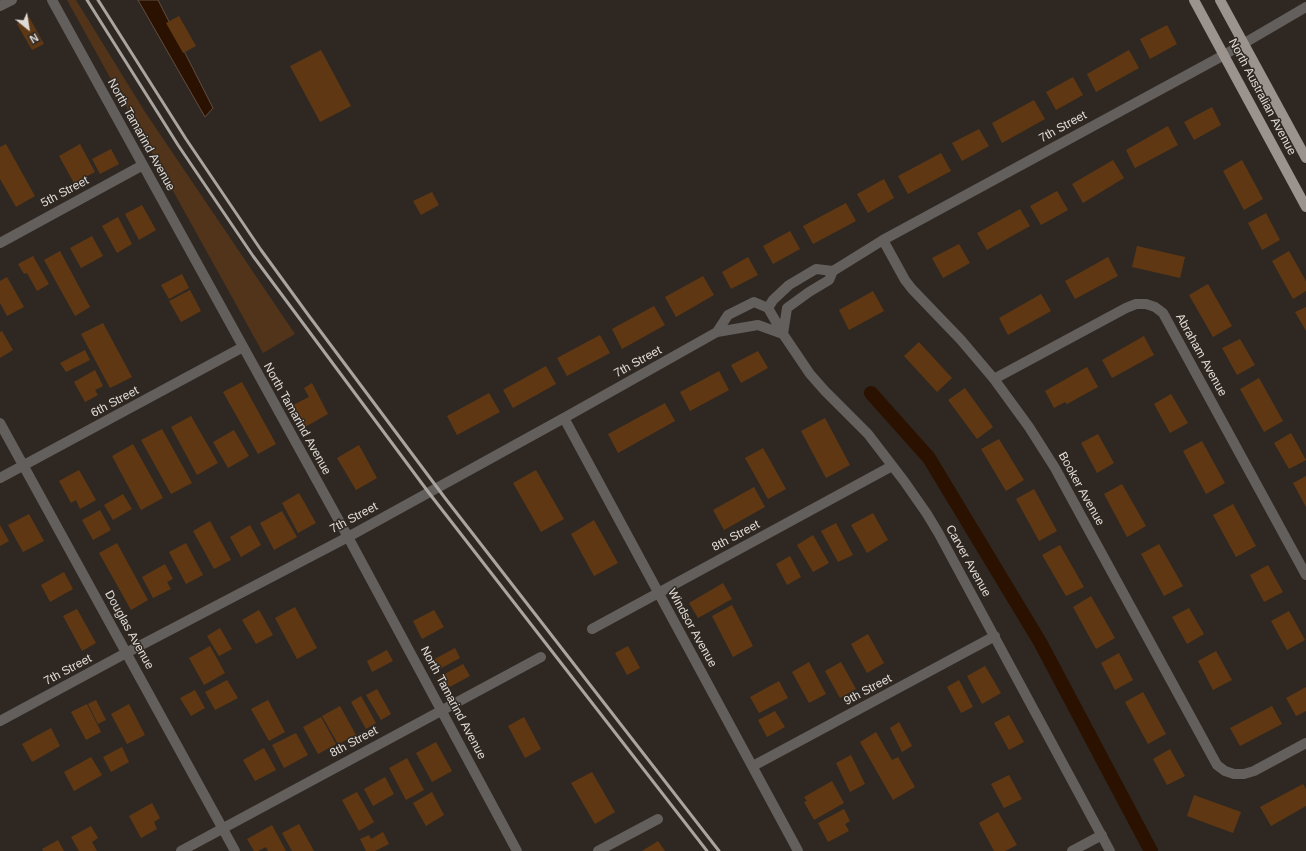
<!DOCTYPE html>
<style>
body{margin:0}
#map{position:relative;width:1306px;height:851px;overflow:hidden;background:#2f2822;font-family:Helvetica,sans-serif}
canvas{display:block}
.north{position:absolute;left:8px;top:8px;width:40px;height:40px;-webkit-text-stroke:3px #2f2822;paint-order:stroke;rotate:150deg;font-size:11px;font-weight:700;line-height:16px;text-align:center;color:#e0dbd7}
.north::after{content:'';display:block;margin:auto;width:14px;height:18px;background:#e0dbd7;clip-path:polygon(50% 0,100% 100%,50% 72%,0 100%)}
</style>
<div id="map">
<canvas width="1306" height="851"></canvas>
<div class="north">N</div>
</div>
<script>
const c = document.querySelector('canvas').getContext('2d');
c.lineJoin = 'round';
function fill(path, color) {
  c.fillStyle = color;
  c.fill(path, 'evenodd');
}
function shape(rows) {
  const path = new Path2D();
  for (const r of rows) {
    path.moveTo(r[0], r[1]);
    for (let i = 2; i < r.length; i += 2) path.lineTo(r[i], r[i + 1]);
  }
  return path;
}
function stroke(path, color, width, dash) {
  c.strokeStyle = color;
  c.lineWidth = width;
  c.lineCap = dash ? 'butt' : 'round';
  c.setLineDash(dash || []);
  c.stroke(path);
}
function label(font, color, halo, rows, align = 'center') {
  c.font = font + ' Helvetica,sans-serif';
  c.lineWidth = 3;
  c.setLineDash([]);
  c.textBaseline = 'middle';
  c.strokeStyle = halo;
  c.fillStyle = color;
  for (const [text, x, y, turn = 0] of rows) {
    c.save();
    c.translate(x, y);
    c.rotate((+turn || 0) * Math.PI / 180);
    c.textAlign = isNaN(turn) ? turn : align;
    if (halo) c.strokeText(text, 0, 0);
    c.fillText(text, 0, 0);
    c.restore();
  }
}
fill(shape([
 [67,0,76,0,145,112,295,334,263,353]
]), '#51341a');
const water = shape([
 [138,0,158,0,213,108,205,117,138,0]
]);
fill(water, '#2b1200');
stroke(water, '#614e40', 1);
stroke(shape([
 [871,393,929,458,1040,642,1151,851]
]), '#2b1200', 14);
fill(shape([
 [179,16,196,46,183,53,166,23],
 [29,17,44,44,32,50,17,24],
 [1167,25,1177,44,1150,59,1140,39],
 [321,50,351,106,320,122,290,66],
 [1129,50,1139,68,1096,92,1087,74],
 [1073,77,1083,95,1056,110,1046,92],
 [1034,100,1045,119,1002,143,992,123],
 [1212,107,1221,125,1194,140,1184,122],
 [1168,126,1178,145,1135,168,1126,150],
 [979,129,989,146,962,161,952,143],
 [6,144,35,196,16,207,0,179,0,147],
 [80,144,95,172,74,183,59,156],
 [111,149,119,164,100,174,92,159],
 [941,153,951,171,908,194,898,176],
 [1113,160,1124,178,1083,203,1072,184],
 [1242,160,1263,199,1244,210,1223,171],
 [884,179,894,198,868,213,857,194],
 [1057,191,1068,210,1041,225,1030,206],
 [432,192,439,205,421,215,413,201],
 [846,203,856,221,813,244,803,226],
 [142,205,156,230,139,240,125,214],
 [1020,209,1030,226,987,250,977,233],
 [1266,213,1280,240,1262,250,1248,223],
 [118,217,132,244,117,253,102,226],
 [790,231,800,249,773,264,763,246],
 [92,236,103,256,81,268,70,248],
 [959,244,970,263,943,278,932,258],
 [1137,246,1185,257,1180,278,1132,267],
 [60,251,90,307,75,316,44,260],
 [1289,251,1306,281,1306,291,1293,299,1272,261],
 [33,256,49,284,37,291,27,273,24,274,18,264],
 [748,257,758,275,731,289,722,272],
 [1108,257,1118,276,1075,299,1065,281],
 [182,274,189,288,169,299,161,285],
 [703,276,714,295,676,317,665,297],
 [7,277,24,307,7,316,0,303,0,281],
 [1208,284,1232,326,1213,337,1189,295],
 [190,290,201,311,181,322,169,301],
 [873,291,884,311,849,330,839,310],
 [1041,294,1051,311,1008,335,999,318],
 [654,306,665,325,622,349,612,329],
 [1306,307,1306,331,1295,312],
 [103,323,132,377,110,388,81,334],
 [2,331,13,350,0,358,0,332],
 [600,335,610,353,567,376,557,358],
 [1144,336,1154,355,1112,378,1102,360],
 [1240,339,1255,365,1237,375,1222,348],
 [919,342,952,378,937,392,904,356],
 [85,350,90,360,66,372,60,363],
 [758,351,768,368,741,383,731,365],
 [546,366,556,384,513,408,503,390],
 [1087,367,1098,387,1067,404,1065,402,1054,408,1045,391],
 [95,370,103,386,95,390,98,395,85,402,74,382],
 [719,371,729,390,690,411,680,392],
 [1259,378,1283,421,1264,432,1240,389],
 [242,382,276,444,258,454,223,392],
 [312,383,328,414,305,427,293,405,309,397,304,388],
 [965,388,993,427,977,439,948,400],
 [489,393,500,412,457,435,447,416],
 [1171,394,1188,423,1170,433,1154,404],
 [665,403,675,421,618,453,608,434],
 [191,416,218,463,197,475,171,427],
 [825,418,850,465,826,478,801,431],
 [162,429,192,483,171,494,141,440],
 [234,430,249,456,228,468,213,442],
 [1291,433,1306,460,1289,469,1274,443],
 [1098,434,1114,463,1097,473,1081,443],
 [999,439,1024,480,1006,491,981,449],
 [1202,441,1225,483,1206,494,1183,451],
 [133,444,163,498,141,510,112,456],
 [359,445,377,478,356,490,337,458],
 [763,448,786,489,768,499,745,458],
 [79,470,96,500,80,509,76,500,71,503,59,481],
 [536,470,564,519,541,532,513,483],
 [1306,476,1306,507,1293,483],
 [1122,484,1146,526,1127,537,1104,494],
 [754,487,765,507,724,530,713,510],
 [1034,489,1057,531,1039,541,1016,499],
 [299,493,316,523,298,533,282,503],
 [123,494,132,509,113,520,104,505],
 [1233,504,1256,546,1236,557,1213,515],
 [100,510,111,530,93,540,82,520],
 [282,511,297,537,274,550,260,523],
 [873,513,888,540,867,553,851,525],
 [29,514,44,541,23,552,8,525],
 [594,520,618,563,594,576,571,534],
 [210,521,231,560,214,569,193,531],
 [836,523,853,555,838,562,821,531],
 [0,525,9,541,0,546],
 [250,525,261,545,241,557,230,537],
 [813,535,829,563,813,572,797,545],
 [117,543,148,600,131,610,99,553],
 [186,543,203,575,186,584,169,552],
 [1159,544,1183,586,1164,596,1141,554],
 [1060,545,1084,587,1066,596,1042,555],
 [790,556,801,577,787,585,776,564],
 [165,564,173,579,167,582,171,589,153,598,142,577],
 [1268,565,1283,592,1264,602,1250,575],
 [64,572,73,589,50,602,41,585],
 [723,583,732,599,698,618,689,603],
 [1091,596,1115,638,1096,649,1073,607],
 [732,605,753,646,733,657,712,616],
 [295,607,317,648,297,659,275,618],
 [1189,608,1204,634,1187,644,1172,617],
 [77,609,96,643,82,651,63,616],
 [259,610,273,635,256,644,242,620],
 [434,610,444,627,422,639,413,621],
 [1289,611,1305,640,1287,650,1271,621],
 [220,628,232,649,219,656,207,636],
 [868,634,884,663,867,673,851,644],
 [210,646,225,673,204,685,189,658],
 [628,646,640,668,627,675,615,653],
 [455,648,460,658,436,671,431,661],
 [387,650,393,661,372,672,367,661],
 [1216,651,1232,680,1213,690,1198,661],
 [1119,653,1133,680,1115,690,1101,663],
 [809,662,826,694,809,703,792,672],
 [841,662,856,689,840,698,825,671],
 [463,664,470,676,446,689,439,677],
 [985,666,1001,693,982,704,967,676],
 [227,680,238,698,215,710,205,692],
 [959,680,973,707,961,713,947,687],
 [779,681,788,698,759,713,750,697],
 [1306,687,1306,711,1296,716,1286,698],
 [377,689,391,714,381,720,366,695],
 [195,690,205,708,191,716,180,698],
 [1143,692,1166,734,1148,744,1125,702],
 [361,696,376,723,366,729,351,702],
 [96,700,106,720,98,724,88,704],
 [268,700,285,732,269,741,251,709],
 [87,704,101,732,86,740,71,712],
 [129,704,145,735,127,744,111,714],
 [340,706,356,735,338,744,322,716],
 [1272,706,1282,724,1240,746,1230,728],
 [775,711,785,727,767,737,758,720],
 [1009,715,1024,742,1009,750,994,723],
 [321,717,336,744,318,754,303,727],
 [524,717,541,749,525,758,508,726],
 [899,722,912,746,902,752,890,728],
 [51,728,60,746,32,762,22,744],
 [876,732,892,760,898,757,915,787,893,800,860,742],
 [296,733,308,755,284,768,272,745],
 [436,742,452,771,432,782,416,753],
 [122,747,129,762,111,772,103,757],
 [264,748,276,770,255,781,243,760],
 [1170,749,1185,776,1167,785,1153,759],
 [851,755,865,784,850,792,836,763],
 [91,757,102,775,74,791,64,772],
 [407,758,424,790,406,800,389,768],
 [592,772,615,812,595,824,571,783],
 [1009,775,1022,799,1004,808,991,784],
 [385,777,394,794,373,806,364,789],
 [832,781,844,803,814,820,804,802,807,801,804,797],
 [1303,784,1306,789,1306,806,1271,826,1260,807],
 [357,792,374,822,359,831,342,800],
 [432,792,444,815,426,826,413,803],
 [1194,795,1241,812,1233,833,1187,816],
 [152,803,160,818,154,822,157,829,141,838,129,816],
 [844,809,850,821,845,824,849,831,828,842,818,823],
 [998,812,1017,845,1005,851,994,851,979,823],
 [299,824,314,851,292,851,282,833],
 [272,825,286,851,268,851,266,847,258,851,254,851,247,839],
 [91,826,98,838,92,842,97,851,79,851,71,837],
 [383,832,389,844,375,851,366,851,360,839,369,835,371,839],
 [58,840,64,851,43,851,42,849],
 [658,841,665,851,642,851]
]), '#5f3813');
stroke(shape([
 [52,0,348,537,517,851],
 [0,6,12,0],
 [883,240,905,280,912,289,961,340,994,379,1029,427,1055,468,1217,765,1225,771,1234,774,1244,774,1254,771,1306,743],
 [0,243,143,165],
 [768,308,783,334,810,374,825,391,868,434,904,481,927,514,939,534,1110,851],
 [768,308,773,300,789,285,816,269,833,271,883,240,1224,55,1306,7],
 [717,332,728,315,754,302,768,308],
 [994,379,1126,308,1136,304,1146,304,1155,307,1163,313,1306,575],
 [564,418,798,851],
 [0,423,235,851],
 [0,478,243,347],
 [592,629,892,466],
 [0,721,126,653,348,537,564,418,717,332,758,325,783,334,787,308,809,292,829,280,833,271],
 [753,766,995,636],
 [181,851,541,657],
 [598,851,658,819],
 [1072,851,1102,835]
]), '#635f5c', 10);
stroke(shape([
 [1194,0,1306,207],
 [1220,0,1306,158]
]), '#9b938d', 10);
stroke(shape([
 [87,0,178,145,253,256,429,493,707,851],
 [98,0,186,139,261,250,309,316,445,498,719,851]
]), '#a9a49f', 3);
label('12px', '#e0dbd7', '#2f2822', [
 ["North Australian Avenue",1262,97,62],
 ["7th Street",1063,127,-29],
 ["North Tamarind Avenue",141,135,61],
 ["5th Street",65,192,-28],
 ["Abraham Avenue",1201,355,61],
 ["7th Street",638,362,-29],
 ["6th Street",115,402,-28],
 ["North Tamarind Avenue",297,419,61],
 ["Booker Avenue",1081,489,61],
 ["7th Street",354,518,-28],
 ["8th Street",736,536,-28],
 ["Carver Avenue",968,561,61],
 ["Windsor Avenue",692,628,61],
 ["Douglas Avenue",129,630,61],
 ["7th Street",68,670,-28],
 ["9th Street",868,690,-28],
 ["North Tamarind Avenue",453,703,62],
 ["8th Street",354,742,-28]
]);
</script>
